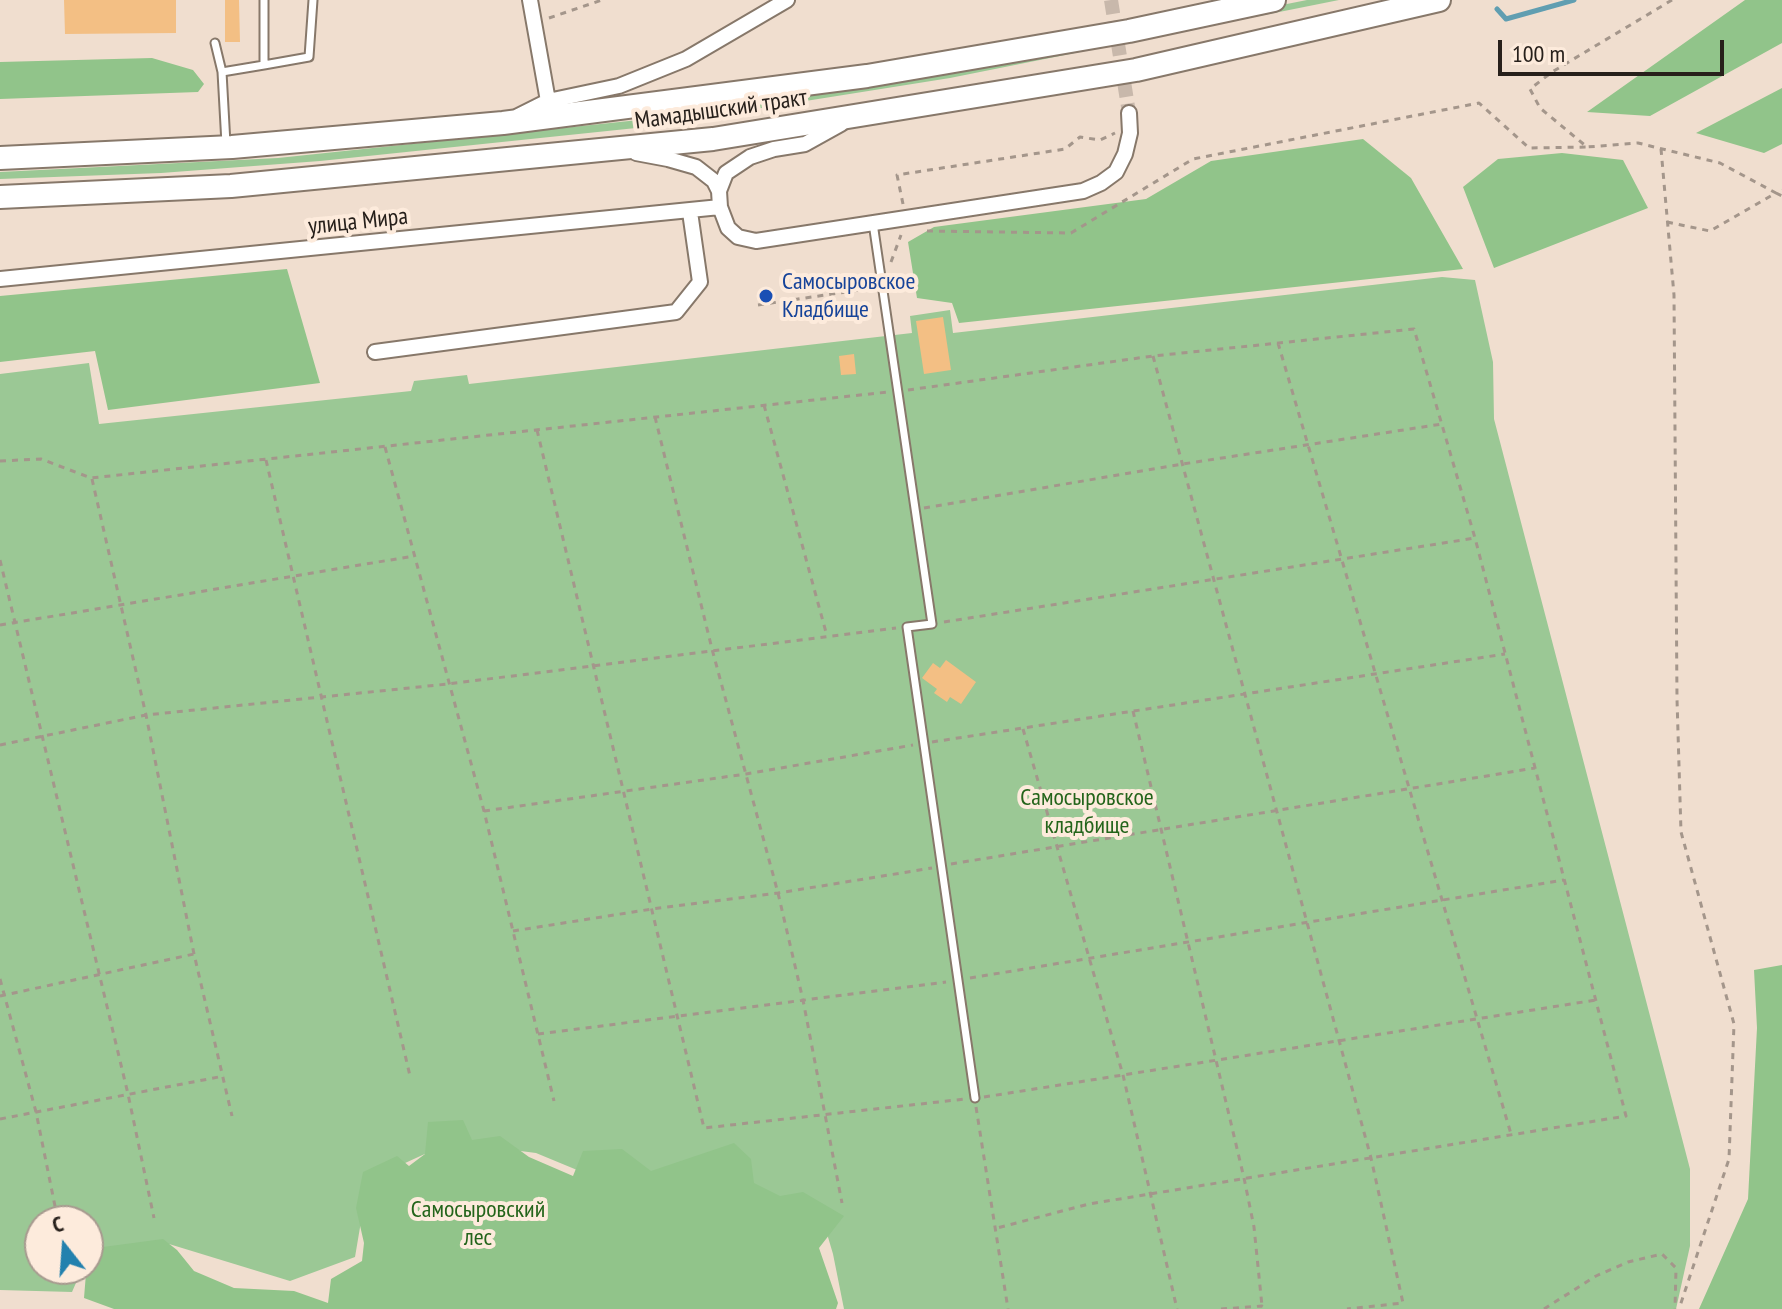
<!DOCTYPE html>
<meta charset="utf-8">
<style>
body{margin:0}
#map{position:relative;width:1782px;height:1309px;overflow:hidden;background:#f0decf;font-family:"PT Sans Narrow",sans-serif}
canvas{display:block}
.north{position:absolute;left:24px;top:1205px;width:80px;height:80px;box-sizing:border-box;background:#fdebdc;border:2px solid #a79a8f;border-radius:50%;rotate:343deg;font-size:22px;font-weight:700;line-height:32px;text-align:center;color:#27201b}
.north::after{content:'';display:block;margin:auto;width:28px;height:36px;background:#2381ae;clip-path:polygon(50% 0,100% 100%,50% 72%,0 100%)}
.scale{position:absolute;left:1498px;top:40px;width:226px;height:36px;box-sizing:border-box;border:4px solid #27201b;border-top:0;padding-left:10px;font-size:24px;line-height:28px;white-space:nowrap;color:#27201b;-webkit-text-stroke:6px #fdebdc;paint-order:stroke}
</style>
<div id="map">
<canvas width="1782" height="1309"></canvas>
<div class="north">С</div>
<div class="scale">100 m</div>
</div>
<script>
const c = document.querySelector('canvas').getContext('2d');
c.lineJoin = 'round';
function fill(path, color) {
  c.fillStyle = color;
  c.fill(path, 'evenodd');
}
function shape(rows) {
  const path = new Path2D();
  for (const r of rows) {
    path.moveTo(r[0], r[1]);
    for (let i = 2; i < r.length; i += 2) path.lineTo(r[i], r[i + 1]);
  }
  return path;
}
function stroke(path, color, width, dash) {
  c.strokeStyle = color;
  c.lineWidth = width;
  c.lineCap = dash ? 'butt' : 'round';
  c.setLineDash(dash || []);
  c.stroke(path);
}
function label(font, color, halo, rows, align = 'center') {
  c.font = font + ' "PT Sans Narrow",sans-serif';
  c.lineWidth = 8;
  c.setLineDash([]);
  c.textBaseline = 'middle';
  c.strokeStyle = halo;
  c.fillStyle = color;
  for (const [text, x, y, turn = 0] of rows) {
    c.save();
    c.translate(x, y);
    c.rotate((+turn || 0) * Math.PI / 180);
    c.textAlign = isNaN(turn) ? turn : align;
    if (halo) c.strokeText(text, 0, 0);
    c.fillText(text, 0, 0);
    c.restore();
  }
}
fill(shape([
 [1307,0,1339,0,950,78,636,128,320,161,161,173,0,179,0,172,278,158,686,115,991,63],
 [1442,277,1475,280,1493,362,1494,419,1690,1169,1690,1246,1676,1309,844,1309,833,1254,825,1227,623,1189,536,1153,451,1142,368,1180,355,1257,290,1281,169,1244,88,1256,88,1221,40,1221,40,1269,82,1269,72,1292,0,1290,0,374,89,363,99,424,411,391,414,381,467,375,469,384,912,333,910,316,950,310,953,333]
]), '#9bc895');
fill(shape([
 [1745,0,1782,0,1782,43,1650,116,1587,112],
 [152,58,193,70,204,84,198,92,0,99,0,62],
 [1782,88,1782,144,1764,153,1696,133],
 [1363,139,1411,178,1463,269,959,323,952,303,917,298,908,242,934,227,1146,199,1211,161],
 [1562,153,1623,160,1648,208,1494,268,1463,187,1498,159],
 [287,269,320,383,108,410,95,351,0,362,0,296],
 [1782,965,1782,1309,1699,1309,1748,1199,1757,1028,1754,970],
 [463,1120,472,1140,500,1136,529,1157,573,1176,583,1151,622,1149,651,1171,734,1143,751,1159,754,1183,780,1196,803,1192,844,1216,819,1248,838,1303,836,1309,114,1309,84,1298,88,1249,163,1239,177,1250,194,1271,234,1288,294,1291,328,1303,331,1279,362,1261,364,1243,356,1208,363,1172,397,1156,409,1166,425,1154,428,1122]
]), '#91c48a');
stroke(shape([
 [1497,9,1506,19,1574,0]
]), '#609eb1', 5);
fill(shape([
 [64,0,176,0,176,33,65,34],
 [225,0,239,0,240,42,225,42],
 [943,317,951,370,924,374,916,321],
 [854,354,856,374,841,375,839,356],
 [946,660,976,682,961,704,950,697,947,702,934,693,937,689,922,678,933,663,940,668]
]), '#f3bf84');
stroke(shape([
 [1111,0,1129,113]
]), '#c8b8ab', 14, [14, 7]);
const lane = shape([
 [215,43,222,72,226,144],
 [264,65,309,57,313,0],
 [222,72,264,65,264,0],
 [873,223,932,624,907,627,975,1098]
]);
const street = shape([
 [530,0,548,101],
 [518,116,548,101,619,86,686,59,787,0],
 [841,124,805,144,774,149,750,157,726,173,719,191,720,207,728,228,738,237,756,241,1083,191,1101,183,1116,172,1125,154,1130,133,1129,113],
 [636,153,668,159,696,167,714,181,719,191],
 [0,279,720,207],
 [375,352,676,312,700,282,690,212]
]);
const primary = shape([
 [0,158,232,147,503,123,867,76,1129,31,1274,0],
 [0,197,231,186,713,139,1136,70,1439,0]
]);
stroke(lane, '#87786a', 11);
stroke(street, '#87786a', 18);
stroke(primary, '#87786a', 26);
stroke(shape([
 [1672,0,1552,72,1530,89,1540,108,1587,147,1638,143,1720,163,1776,193,1782,190],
 [549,18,602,0],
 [1661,149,1674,295,1677,699,1681,832,1734,1024,1729,1159,1679,1309],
 [903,204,897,175,1065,149,1080,137,1100,140,1115,133],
 [1667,222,1710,231,1776,193,1782,196],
 [927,231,1071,233,1193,159,1479,103,1529,148,1587,147],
 [891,262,901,235],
 [758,305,873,288],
 [1278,343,1511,1134],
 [1153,356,1371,1158,1403,1303,1347,1309],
 [908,390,1153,356,1414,329,1475,538,1626,1116,1089,1204,997,1228],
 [764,405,827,636],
 [655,417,712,649,778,893,803,1000,842,1203],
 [537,430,704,1128,965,1099],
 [385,447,484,811,554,1101],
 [266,460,410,1076],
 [0,461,41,459,91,478,888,392],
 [92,479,146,715,194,954,232,1116],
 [924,508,1183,464,1442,424],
 [0,560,128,1094,154,1218],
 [944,622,1475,538],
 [0,625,414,556],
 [1133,711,1244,1178,1254,1227,1262,1306],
 [1023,729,1123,1075,1177,1309],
 [932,742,1505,654],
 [0,745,146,715,448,684,896,628],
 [484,811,746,774,913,745],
 [951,864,1535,768],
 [513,931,652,909,778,893,932,868],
 [970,978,1564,880],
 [0,979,36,1112,58,1221],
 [0,996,194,954],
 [538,1034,946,982],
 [984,1097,1596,1000],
 [976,1107,1008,1309],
 [0,1119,224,1076],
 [1221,1309,1262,1306,1268,1309],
 [1544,1309,1596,1276,1628,1262,1662,1254,1676,1268,1675,1309]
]), '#a4968b', 3, [6, 6]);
stroke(lane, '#fff', 7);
stroke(street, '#fff', 14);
stroke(primary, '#fff', 22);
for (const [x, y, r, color] of [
 [766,296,8,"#1a4fb4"]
]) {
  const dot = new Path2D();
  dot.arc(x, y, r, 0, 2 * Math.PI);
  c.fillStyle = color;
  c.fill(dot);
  stroke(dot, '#fdebdc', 3);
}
label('24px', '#27201b', '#fdebdc', [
 ["Мамадышский тракт",721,110,-8],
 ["улица Мира",358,222,-6]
]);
label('24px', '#164399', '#fdebdc', [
 ["Самосыровское",782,282],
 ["Кладбище",782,310]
], 'left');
label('24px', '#23641a', '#fdebdc', [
 ["Самосыровское",1087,798],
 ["кладбище",1087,826],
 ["Самосыровский",478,1210],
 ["лес",478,1238]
]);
</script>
